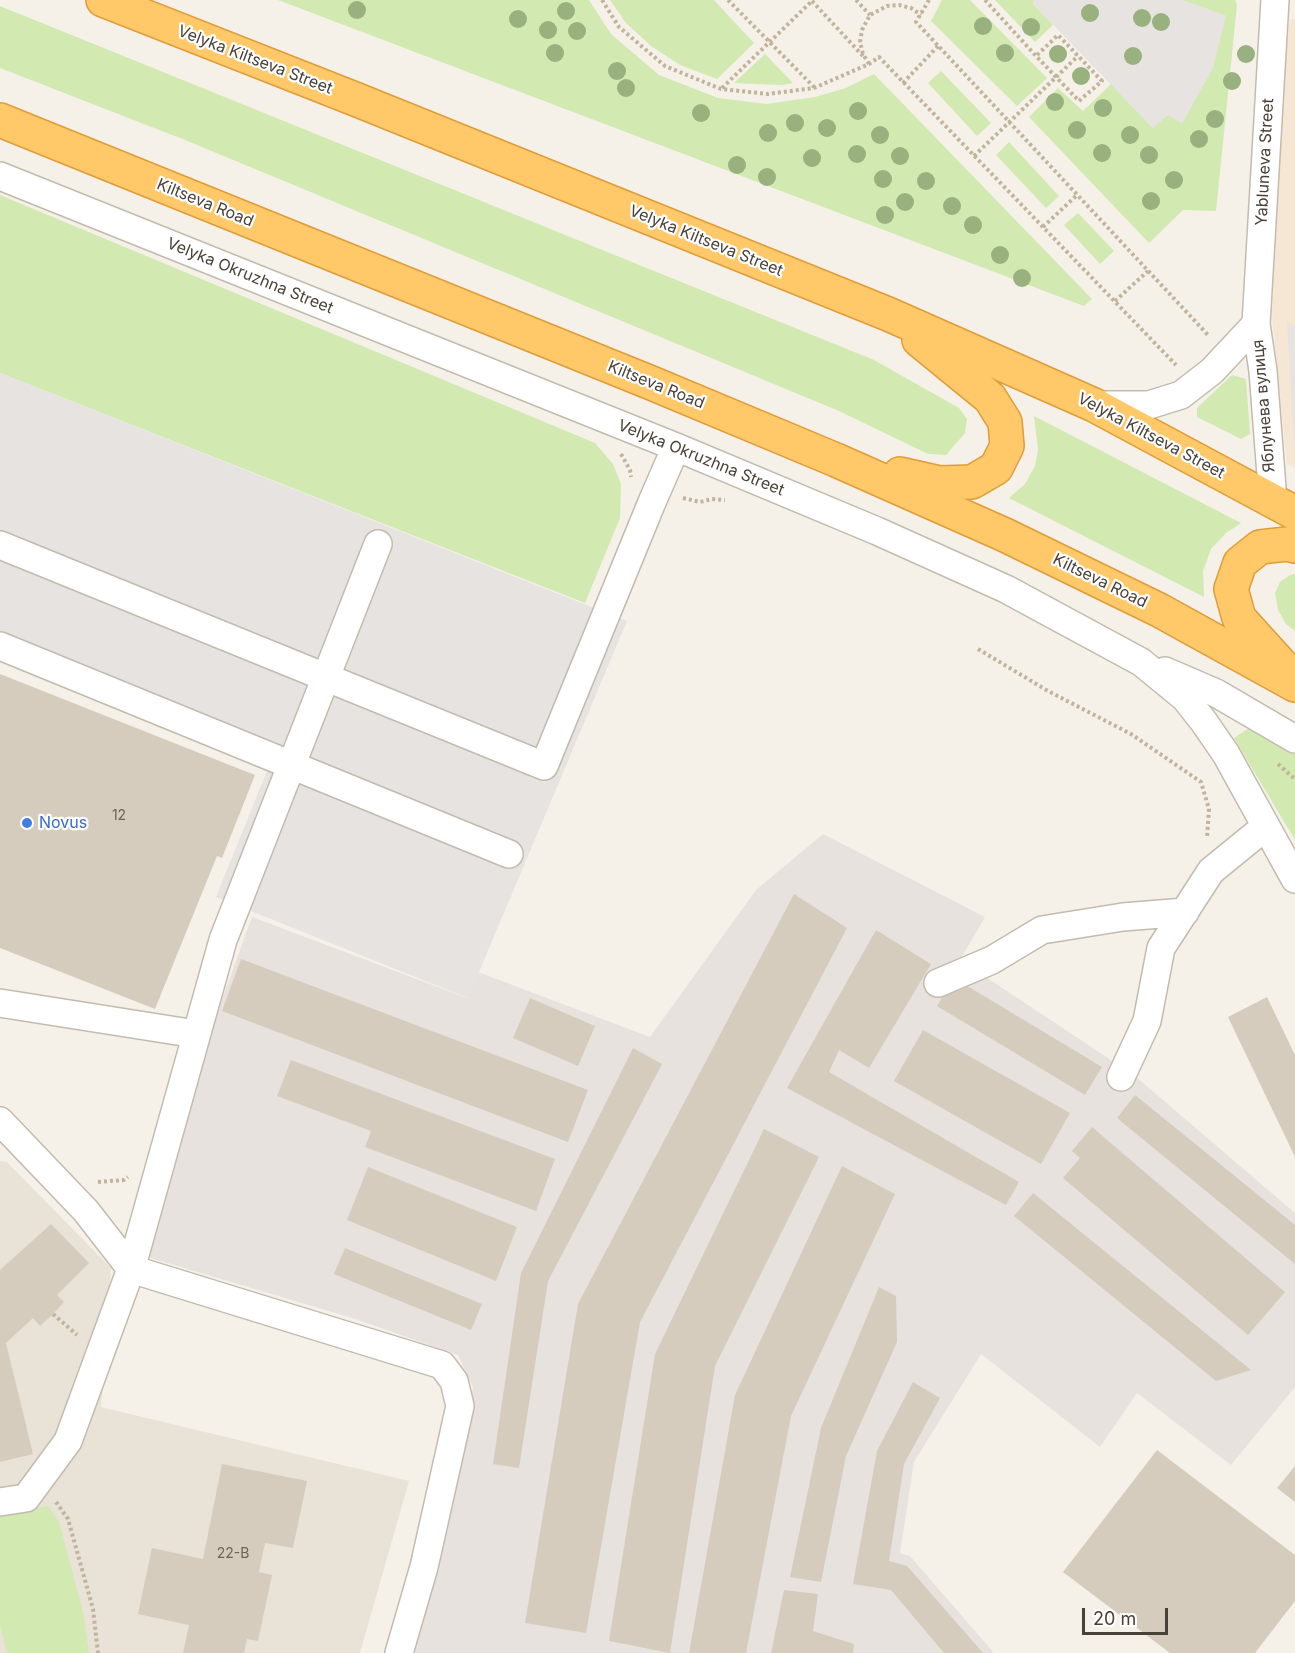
<!DOCTYPE html>
<meta charset="utf-8">
<style>
body{margin:0}
#map{position:relative;width:1295px;height:1653px;overflow:hidden;background:#f5f1e9;font-family:Inter,sans-serif}
canvas{display:block}
.scale{position:absolute;left:1082px;top:1608px;width:86px;height:27px;box-sizing:border-box;border:3px solid #484137;border-top:0;padding-left:8px;font-size:18px;line-height:21px;white-space:nowrap;color:#484137;-webkit-text-stroke:4px #fff;paint-order:stroke}
</style>
<div id="map">
<canvas width="1295" height="1653"></canvas>
<div class="scale">20 m</div>
</div>
<script>
const c = document.querySelector('canvas').getContext('2d');
c.lineJoin = 'round';
function fill(path, color) {
  c.fillStyle = color;
  c.fill(path, 'evenodd');
}
function shape(rows) {
  const path = new Path2D();
  for (const r of rows) {
    path.moveTo(r[0], r[1]);
    for (let i = 2; i < r.length; i += 2) path.lineTo(r[i], r[i + 1]);
  }
  return path;
}
function stroke(path, color, width, dash) {
  c.strokeStyle = color;
  c.lineWidth = width;
  c.lineCap = dash ? 'butt' : 'round';
  c.setLineDash(dash || []);
  c.stroke(path);
}
function label(font, color, halo, rows, align = 'center') {
  c.font = font + ' Inter,sans-serif';
  c.lineWidth = 4.5;
  c.setLineDash([]);
  c.textBaseline = 'middle';
  c.strokeStyle = halo;
  c.fillStyle = color;
  for (const [text, x, y, turn = 0] of rows) {
    c.save();
    c.translate(x, y);
    c.rotate((+turn || 0) * Math.PI / 180);
    c.textAlign = isNaN(turn) ? turn : align;
    if (halo) c.strokeText(text, 0, 0);
    c.fillText(text, 0, 0);
    c.restore();
  }
}
fill(shape([
 [0,1161,7,1162,111,1268,101,1407,409,1481,360,1653,0,1653]
]), '#e9e2d7');
fill(shape([
 [1291,19,1295,19,1295,468,1287,464,1272,315,1286,37]
]), '#f6e7d4');
fill(shape([
 [823,834,985,917,960,960,1135,1076,1295,1213,1295,1387,1231,1465,1137,1393,1100,1447,981,1354,914,1462,900,1553,910,1556,994,1653,413,1653,473,1387,458,1355,352,1318,144,1256,192,1081,252,917,467,998,478,972,650,1037,756,890]
]), '#e7e2dd');
fill(shape([
 [278,0,589,0,611,34,659,75,718,98,766,104,815,97,846,88,874,74,1092,299,1084,306],
 [610,0,714,0,754,43,717,79,680,65,651,46,626,23],
 [942,0,970,0,1047,78,1017,106,931,21],
 [995,0,1033,0,1033,4,1053,25,1035,42],
 [1182,0,1235,0,1237,5,1216,211,1183,210,1149,243,1029,117,1058,88,1083,111,1111,84,1153,128,1226,16],
 [0,6,874,360,959,408,967,419,965,433,946,455,928,454,839,411,185,140,0,68],
 [765,54,793,83,782,85,734,83],
 [941,71,991,123,977,136,928,83],
 [1009,142,1059,196,1046,208,996,155],
 [0,195,595,443,613,464,621,484,620,518,585,603,0,373],
 [1078,213,1114,251,1100,264,1064,225],
 [1232,375,1246,379,1250,434,1241,439,1197,417,1197,408],
 [1034,416,1241,523,1226,533,1211,549,1203,571,1204,597,1009,498,1025,484,1035,466,1038,450],
 [1295,574,1295,631,1286,624,1278,610,1275,593,1280,582,1290,575],
 [1252,726,1295,754,1295,840,1234,738],
 [48,1506,59,1522,83,1612,89,1653,7,1653,0,1625,0,1513]
]), '#d2e9b1');
fill(shape([
 [1033,0,1182,0,1226,16,1213,68,1182,124,1168,115,1153,128,1033,4],
 [1287,322,1295,326,1295,456],
 [0,373,627,621,468,998,216,897,269,766,0,658]
]), '#e6e3e0');
fill(shape([
 [0,674,255,775,222,858,217,856,155,1009,0,948],
 [794,894,847,928,640,1322,586,1633,525,1623,578,1304],
 [876,930,931,964,869,1068,839,1050,829,1072,1019,1182,1006,1205,787,1088],
 [241,959,588,1090,568,1142,222,1011],
 [954,978,1102,1067,1085,1095,937,1006],
 [1267,997,1295,1055,1295,1157,1228,1017],
 [530,998,595,1026,578,1066,513,1038],
 [923,1030,1070,1113,1041,1164,894,1081],
 [633,1048,662,1064,548,1281,519,1468,493,1464,521,1273],
 [291,1060,555,1159,536,1211,365,1147,371,1131,277,1096],
 [1135,1095,1295,1225,1295,1264,1117,1118],
 [1092,1127,1285,1292,1248,1335,1063,1178,1080,1158,1072,1151],
 [764,1129,819,1157,715,1366,670,1653,609,1641,655,1354],
 [842,1166,895,1194,791,1416,746,1653,689,1653,735,1395],
 [368,1167,517,1227,496,1281,347,1220],
 [1033,1193,1251,1370,1216,1381,1014,1216],
 [51,1224,89,1263,57,1295,64,1302,53,1314,40,1326,33,1318,6,1343,33,1454,0,1462,0,1270],
 [345,1248,482,1304,471,1330,334,1274],
 [879,1287,896,1296,897,1342,846,1456,821,1582,790,1577,821,1428],
 [913,1382,940,1398,904,1464,889,1561,907,1566,983,1653,944,1653,891,1590,853,1584,877,1451],
 [1157,1450,1295,1555,1295,1601,1255,1653,1170,1653,1063,1572],
 [222,1464,307,1481,293,1548,265,1543,259,1572,272,1575,258,1641,247,1639,244,1653,183,1653,189,1625,138,1614,152,1548,203,1559],
 [1295,1466,1295,1502,1277,1488],
 [784,1590,818,1594,813,1631,854,1644,853,1653,771,1653]
]), '#d6ccbe');
const minor = shape([
 [0,176,676,447,877,531,1006,589,1141,662,1185,698,1204,722,1226,754,1295,879],
 [1094,405,1149,405,1181,395,1212,371,1256,324],
 [1273,501,1263,371,1256,324,1275,0],
 [0,545,544,766,652,502,676,447],
 [0,646,509,854],
 [1165,671,1216,693,1295,739],
 [938,983,992,960,1042,930,1123,917,1185,912],
 [0,1003,196,1034],
 [1121,1077,1147,1021,1161,948,1211,871,1265,827],
 [0,1121,86,1211,131,1269,223,940,378,544],
 [0,1502,26,1498,68,1441,131,1269,442,1365,454,1381,460,1406,424,1567,399,1653]
]);
const highway = shape([
 [103,0,355,99,888,314,1094,405,1295,513],
 [0,120,649,382,836,460,1005,535,1159,610,1295,685],
 [900,474,940,483,972,482,996,468,1007,446,1005,422,990,398,919,340],
 [1287,671,1239,618,1231,589,1240,563,1260,547,1287,544,1295,546]
]);
stroke(minor, '#c3bbae', 30);
stroke(highway, '#e09c37', 36);
stroke(shape([
 [602,0,619,27,665,66,721,89,768,94,814,88,869,64,879,57,1176,365],
 [728,0,814,87],
 [856,0,870,15],
 [929,0,916,22,1208,335],
 [985,0,1036,56,1079,101,1102,81,1058,35,1036,56],
 [812,1,863,56],
 [869,64,863,54,860,42,862,30,870,15,887,6,899,5,911,8,921,15],
 [903,83,938,46],
 [722,88,813,0],
 [974,156,1078,56],
 [1043,227,1077,195],
 [1115,301,1148,271],
 [621,454,630,470,631,477],
 [683,498,700,502,712,499,725,500],
 [978,649,1048,691,1131,734,1201,782,1209,809,1207,838],
 [1278,764,1295,779],
 [98,1182,124,1180,128,1177],
 [53,1314,77,1335],
 [56,1502,68,1519,93,1609,98,1653]
]), '#c2b49c', 4, [3, 3]);
stroke(minor, '#fff', 27);
stroke(highway, '#ffc869', 33);
c.fillStyle = '#98b17f';
for (const [x, y] of [
 [357,10],
 [566,11],
 [1090,13],
 [1142,18],
 [518,19],
 [1161,22],
 [983,26],
 [1031,27],
 [548,30],
 [577,31],
 [555,53],
 [1005,53],
 [1058,54],
 [1246,54],
 [1133,56],
 [617,71],
 [1081,76],
 [1232,81],
 [626,88],
 [1055,102],
 [1103,108],
 [858,111],
 [701,113],
 [1215,119],
 [795,123],
 [827,128],
 [1077,130],
 [768,133],
 [880,135],
 [1130,135],
 [1199,139],
 [1102,153],
 [857,154],
 [1149,155],
 [900,156],
 [812,158],
 [737,165],
 [767,177],
 [883,179],
 [1174,180],
 [926,181],
 [1151,201],
 [905,202],
 [952,206],
 [885,215],
 [973,225],
 [1000,255],
 [1022,278]
]) {
  c.beginPath();
  c.arc(x, y, 9, 0, 2 * Math.PI);
  c.fill();
}
for (const [x, y, r, color] of [
 [27,823,6,"#3f7fe0"]
]) {
  const dot = new Path2D();
  dot.arc(x, y, r, 0, 2 * Math.PI);
  c.fillStyle = color;
  c.fill(dot);
  stroke(dot, '#fff', 2);
}
label('14px', '#6c6459', null, [
 ["12",119,816],
 ["22-В",233,1554]
]);
label('16px', '#484137', '#fff', [
 ["Velyka Kiltseva Street",255,60,21],
 ["Yabluneva Street",1265,162,-87],
 ["Kiltseva Road",205,203,22],
 ["Velyka Kiltseva Street",706,241,22],
 ["Velyka Okruzhna Street",250,276,22],
 ["Kiltseva Road",656,385,22],
 ["Яблунева вулиця",1264,406,-95],
 ["Velyka Kiltseva Street",1151,436,28],
 ["Velyka Okruzhna Street",701,458,22],
 ["Kiltseva Road",1100,581,26]
]);
label('16px', '#366cbe', '#fff', [
 ["Novus",39,823]
], 'left');
</script>
